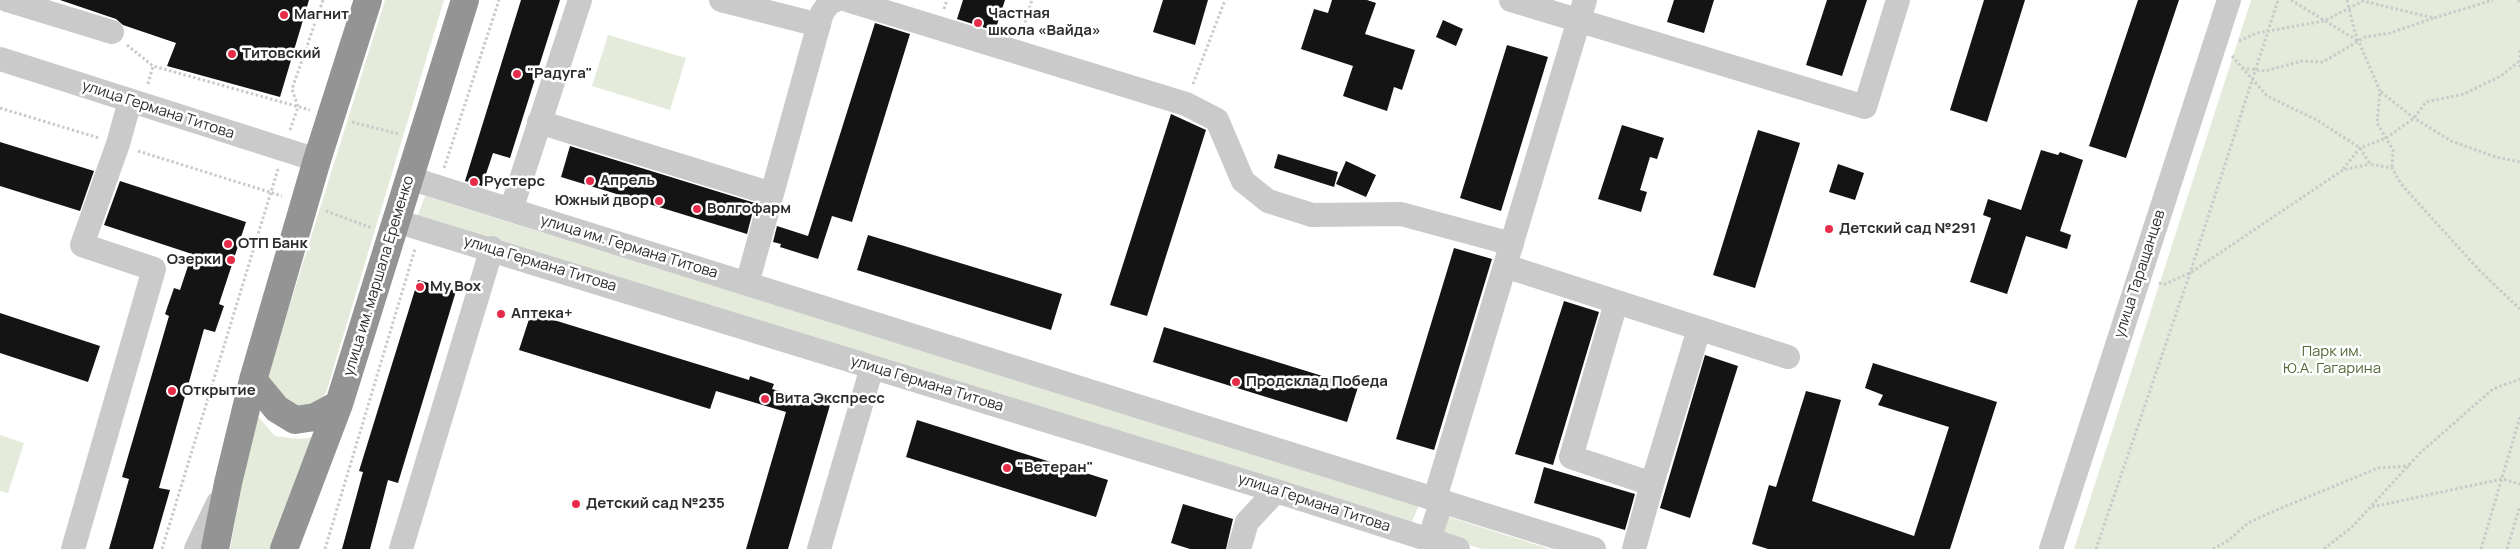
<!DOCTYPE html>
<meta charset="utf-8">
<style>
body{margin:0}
canvas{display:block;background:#fff}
</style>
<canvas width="2520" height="549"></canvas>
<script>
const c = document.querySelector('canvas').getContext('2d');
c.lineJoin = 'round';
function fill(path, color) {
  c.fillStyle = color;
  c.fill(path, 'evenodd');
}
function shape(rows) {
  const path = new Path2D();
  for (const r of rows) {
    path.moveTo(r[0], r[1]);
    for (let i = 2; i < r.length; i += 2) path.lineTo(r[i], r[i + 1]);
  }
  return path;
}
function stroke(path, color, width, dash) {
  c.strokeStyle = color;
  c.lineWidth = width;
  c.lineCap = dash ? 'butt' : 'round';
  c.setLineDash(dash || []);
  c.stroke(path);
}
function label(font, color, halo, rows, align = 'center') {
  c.font = font + ' Manrope,sans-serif';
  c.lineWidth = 5;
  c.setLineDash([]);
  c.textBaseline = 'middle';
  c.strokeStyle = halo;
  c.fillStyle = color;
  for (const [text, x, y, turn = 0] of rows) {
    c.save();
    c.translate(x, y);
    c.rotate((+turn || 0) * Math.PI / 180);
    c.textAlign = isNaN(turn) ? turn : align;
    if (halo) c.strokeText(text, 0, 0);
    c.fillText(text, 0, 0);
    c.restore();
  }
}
fill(shape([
 [385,0,444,0,326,393,312,407,295,408,278,396,267,378],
 [2251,0,2520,0,2520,549,2074,549],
 [608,35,686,58,670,110,592,86],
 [425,196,1419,505,1410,526,417,217],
 [255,413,275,436,299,439,316,437,272,549,230,549],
 [0,435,24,443,8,493,0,491],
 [1446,516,1550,549,1482,549,1438,535]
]), '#e4ebda');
fill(shape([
 [60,0,309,0,280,97,167,66,176,43,123,25,116,19],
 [521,0,560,0,510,158,493,153,482,186,465,181],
 [963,0,1005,0,995,31,957,19],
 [1163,0,1208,0,1195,45,1153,32],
 [1332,0,1367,0,1376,3,1365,34,1415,50,1402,90,1394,87,1387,111,1343,96,1353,66,1301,49,1314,9,1328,13],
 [1674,0,1714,0,1704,33,1667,22],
 [1827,0,1867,0,1842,76,1806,65],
 [1984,0,2025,0,1987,122,1950,110],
 [2138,0,2179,0,2126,158,2089,146],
 [1443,20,1463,29,1456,46,1436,37],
 [875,23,910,34,852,222,832,216,818,259,780,247,781,244,773,242,777,226,808,236],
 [1507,45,1548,57,1501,211,1460,198],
 [1171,114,1206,130,1147,316,1110,305],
 [1622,125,1664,138,1657,159,1650,157,1640,190,1647,192,1641,212,1598,199],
 [1758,130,1800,143,1755,288,1713,275],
 [0,142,94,171,80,211,0,186],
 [570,146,755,203,747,234,561,177],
 [2041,150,2058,155,2060,152,2083,160,2060,231,2071,235,2067,249,2026,236,2007,294,1970,282,1991,218,1983,215,1988,199,2021,210],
 [1278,154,1338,172,1334,187,1274,168],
 [1346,161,1376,175,1366,197,1336,184],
 [1838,164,1864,173,1855,200,1829,192],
 [120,181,246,222,219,304,224,306,215,332,204,329,159,488,170,490,153,549,109,549,129,479,122,477,169,316,165,314,174,288,180,290,192,254,104,225],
 [868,235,1062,294,1051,330,857,270],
 [1454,248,1492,259,1434,450,1396,439],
 [418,280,456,291,398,483,388,480,370,549,342,549,363,472,359,471],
 [1564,301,1599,312,1553,465,1515,454],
 [0,313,100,346,88,382,0,353],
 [531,313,749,380,750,376,774,384,772,389,830,405,788,549,746,549,786,412,716,391,710,409,519,350],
 [1164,327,1358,387,1347,422,1153,362],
 [1705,355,1738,366,1690,518,1660,508],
 [1873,363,1997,402,1950,549,1768,549,1752,544,1769,485,1776,487,1806,391,1841,400,1812,501,1914,536,1949,427,1878,405,1883,395,1865,388],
 [917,420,1108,480,1096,517,906,457],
 [1544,467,1635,494,1625,530,1534,503],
 [1183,504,1233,519,1226,549,1190,549,1171,543]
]), '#141414');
stroke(shape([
 [2291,0,2358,41],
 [2347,0,2355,33,2380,91,2377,123,2393,150,2392,168],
 [2518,0,2520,2],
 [944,9,947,0],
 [1022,32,1032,0],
 [2239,41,2257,33,2324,21,2363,1,2434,18,2493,0],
 [127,45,153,66,310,110],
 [2520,50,2520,67],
 [2232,56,2267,96,2317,120,2360,148,2370,164,2392,168,2401,184,2480,271,2520,309],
 [2242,68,2265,71,2302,61,2323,62,2365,37,2390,33,2434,18],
 [148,84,153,66],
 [1193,84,1225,0],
 [2381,92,2414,118,2451,141,2496,157,2520,162],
 [0,108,99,138],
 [352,122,399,134],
 [290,130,298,107,292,89,323,0],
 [138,151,282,196],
 [444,168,499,0],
 [2343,169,2360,148,2386,138,2414,118,2426,102,2464,94,2501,76,2518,62],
 [326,211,372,228],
 [2159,283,2165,284,2190,273,2343,170,2370,164],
 [2372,507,2502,479,2520,484],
 [162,549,278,169],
 [325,549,415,249],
 [2096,549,2190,273,2278,0],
 [2213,549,2229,540,2248,523,2274,511,2378,468,2409,466],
 [2324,549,2352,527,2420,453,2493,389,2520,379],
 [2481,549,2520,417],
 [2507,549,2520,506]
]), '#cacaca', 3, [2.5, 2.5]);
stroke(shape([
 [7,0,112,32],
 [721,0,819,25],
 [847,0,1186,104,1217,120,1243,181,1268,201,1312,215,1401,214,1512,244],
 [1511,0,1865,107,1898,0],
 [0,59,317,160],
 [539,122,772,194],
 [409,178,1594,549],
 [511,210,580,0],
 [396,221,1276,491,1458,549],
 [1505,266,1788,357],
 [747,284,822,13,830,2,836,0],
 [1616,303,1571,457,1652,484,1699,329],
 [1435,498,1585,0],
 [1429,540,1442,500],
 [73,549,154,269,82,245,118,144,130,101],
 [196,549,218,503],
 [401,549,492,248],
 [819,549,872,367],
 [1239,549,1247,522,1276,491],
 [1634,549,1652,484],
 [2051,549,2229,0]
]), '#cacaca', 24);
stroke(shape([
 [253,380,277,409,295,420,315,417,339,404],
 [215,549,228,483,253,380,317,160,368,0],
 [284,549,339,404,465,0]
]), '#949494', 28);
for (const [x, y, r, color] of [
 [284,15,5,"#e72c49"],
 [978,23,5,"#e72c49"],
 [232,54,5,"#e72c49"],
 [517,74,5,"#e72c49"],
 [590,181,5,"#e72c49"],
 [474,182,5,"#e72c49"],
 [659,201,5,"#e72c49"],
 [697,209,5,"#e72c49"],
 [1829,229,5,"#e72c49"],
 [228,244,5,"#e72c49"],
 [231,260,5,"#e72c49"],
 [420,287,5,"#e72c49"],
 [501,314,5,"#e72c49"],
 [1236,382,5,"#e72c49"],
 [172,391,5,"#e72c49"],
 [765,399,5,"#e72c49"],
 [1007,468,5,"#e72c49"],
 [576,504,5,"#e72c49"]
]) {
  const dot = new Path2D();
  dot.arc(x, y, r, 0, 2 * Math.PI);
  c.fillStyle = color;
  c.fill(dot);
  stroke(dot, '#fff', 2);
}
label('bold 15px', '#2d2d2d', '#fff', [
 ["Частная",988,14],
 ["школа «Вайда»",988,31],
 ["Магнит",294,15],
 ["Титовский",242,54],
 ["\"Радуга\"",527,74],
 ["Апрель",600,181],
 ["Рустерс",484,182],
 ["Южный двор",649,201,"right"],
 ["Волгофарм",707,209],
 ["Детский сад №291",1839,229],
 ["ОТП Банк",238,244],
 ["Озерки",221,260,"right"],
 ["My Box",430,287],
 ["Аптека+",511,314],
 ["Продсклад Победа",1246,382],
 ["Открытие",182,391],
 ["Вита Экспресс",775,399],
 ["\"Ветеран\"",1017,468],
 ["Детский сад №235",586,504]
], 'left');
label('15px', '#2d2d2d', '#fff', [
 ["улица Германа Титова",158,110,18],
 ["улица им. Германа Титова",629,247,17],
 ["улица Германа Титова",540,264,17],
 ["улица Таращанцев",2140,274,-72],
 ["улица им. маршала Еременко",379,276,-73],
 ["улица Германа Титова",927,384,17],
 ["улица Германа Титова",1314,503,18]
]);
label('15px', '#54693a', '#fff', [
 ["Парк им.",2332,352],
 ["Ю.А. Гагарина",2332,369]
]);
</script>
